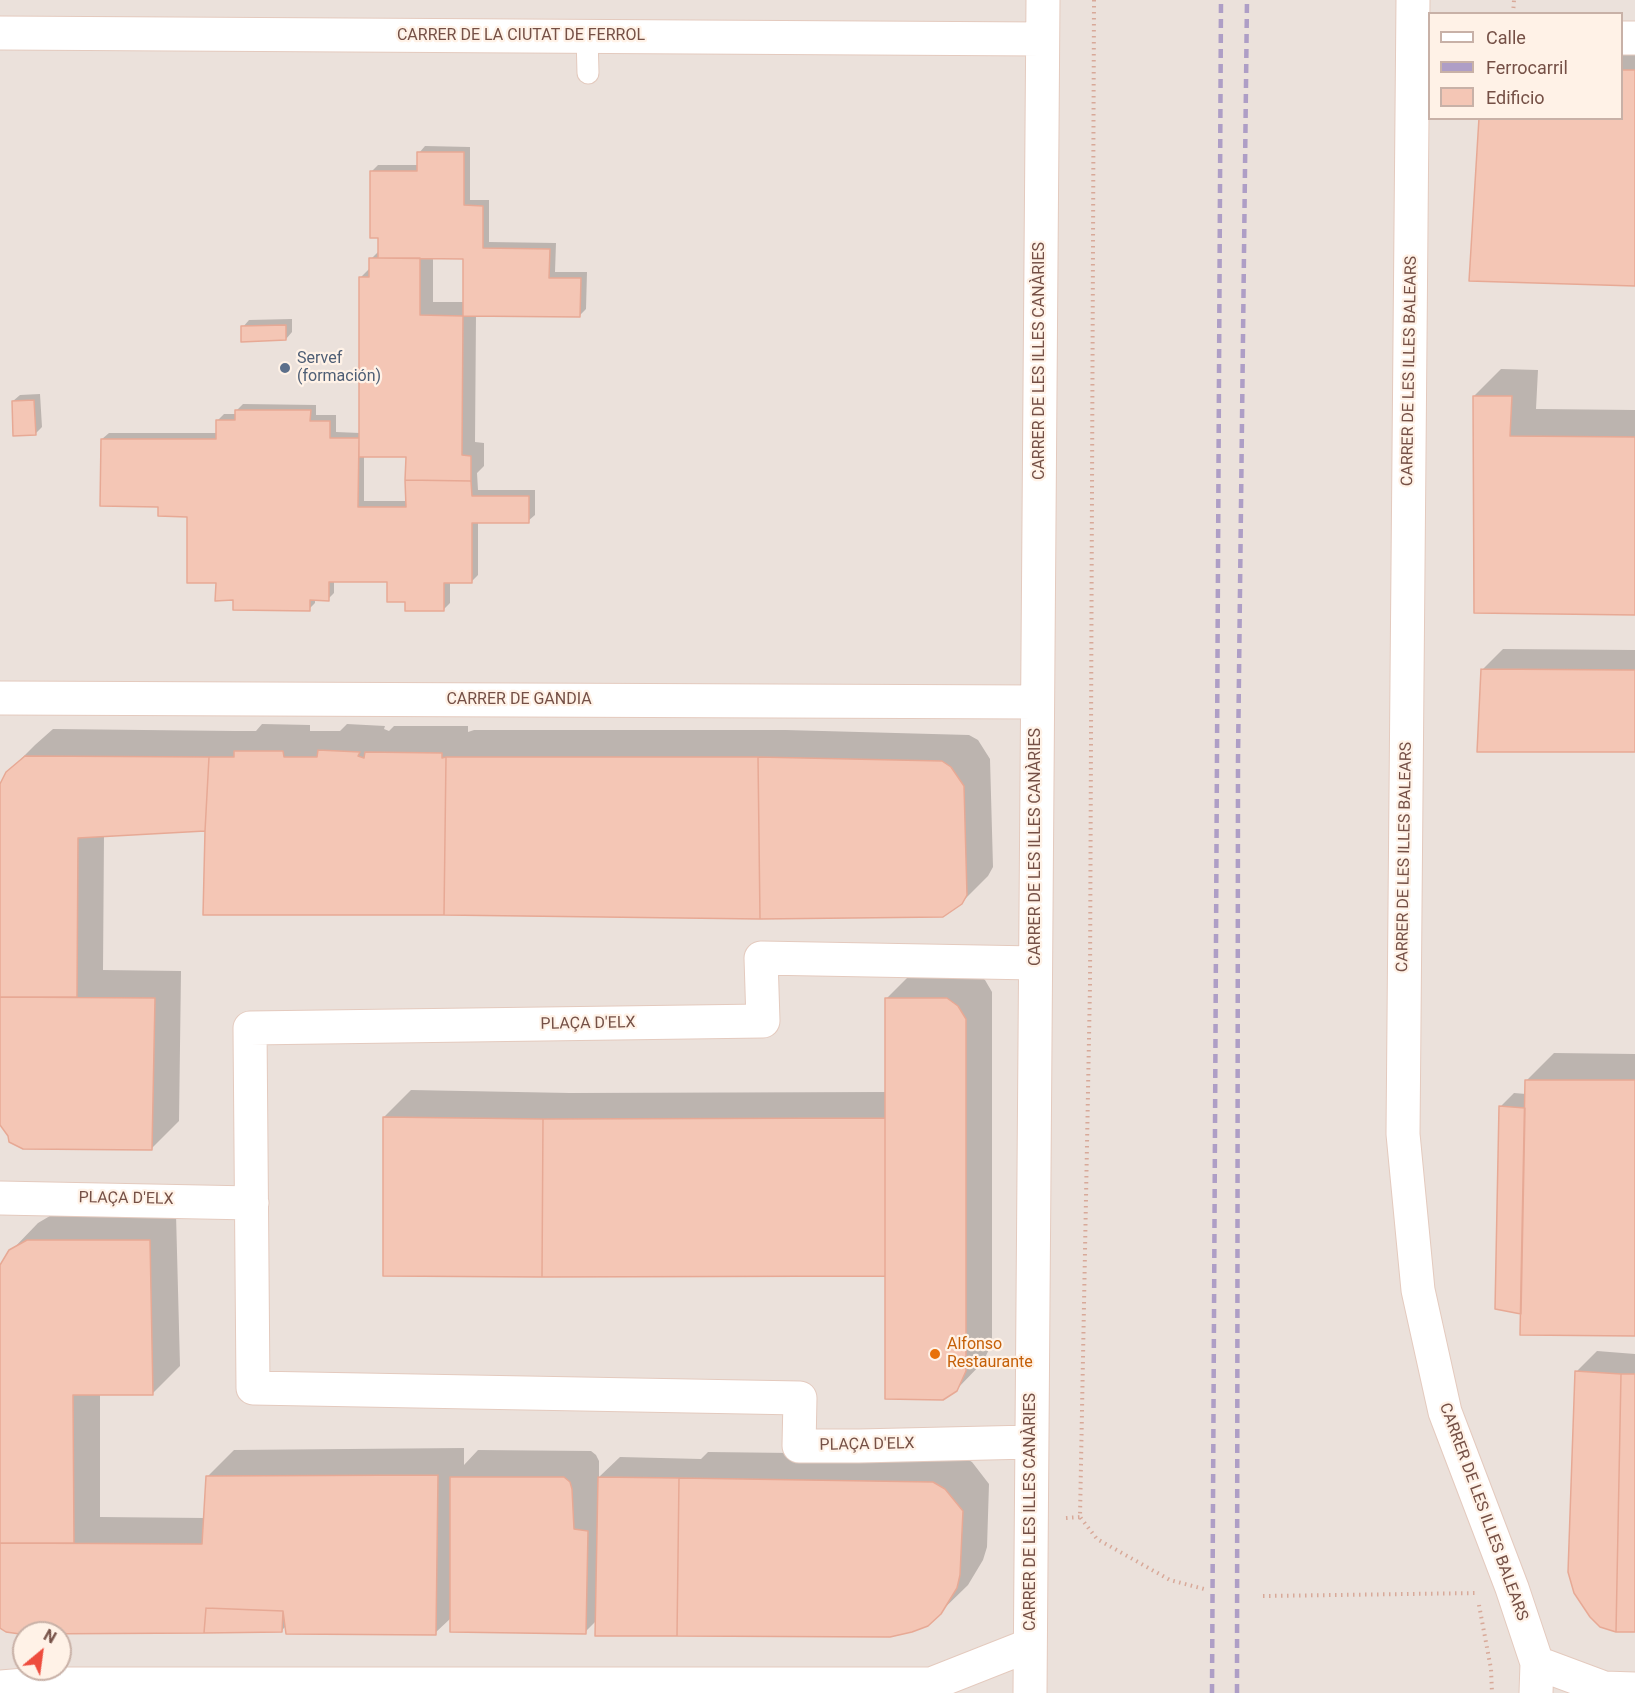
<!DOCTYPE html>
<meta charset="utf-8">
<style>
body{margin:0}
#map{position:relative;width:1635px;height:1693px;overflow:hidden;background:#fdeddf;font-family:Roboto,sans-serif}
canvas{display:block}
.legend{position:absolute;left:1428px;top:12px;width:195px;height:108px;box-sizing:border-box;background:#fff2e7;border:2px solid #c8b1a7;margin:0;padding:8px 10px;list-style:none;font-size:18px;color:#755046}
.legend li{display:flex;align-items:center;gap:12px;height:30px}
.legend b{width:30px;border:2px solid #c8b1a7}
.north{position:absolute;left:12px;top:1621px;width:60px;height:60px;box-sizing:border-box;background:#fff2e7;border:2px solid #c8b1a7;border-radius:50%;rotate:29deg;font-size:16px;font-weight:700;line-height:24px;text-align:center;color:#755046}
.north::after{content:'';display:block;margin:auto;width:21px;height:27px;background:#ee4c3d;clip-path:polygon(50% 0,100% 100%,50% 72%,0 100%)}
</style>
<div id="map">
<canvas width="1635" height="1693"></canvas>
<ul class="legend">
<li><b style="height:8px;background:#fff"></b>Calle</li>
<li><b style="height:8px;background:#ae9ec6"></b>Ferrocarril</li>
<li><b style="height:16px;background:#f4c6b5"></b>Edificio</li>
</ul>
<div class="north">N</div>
</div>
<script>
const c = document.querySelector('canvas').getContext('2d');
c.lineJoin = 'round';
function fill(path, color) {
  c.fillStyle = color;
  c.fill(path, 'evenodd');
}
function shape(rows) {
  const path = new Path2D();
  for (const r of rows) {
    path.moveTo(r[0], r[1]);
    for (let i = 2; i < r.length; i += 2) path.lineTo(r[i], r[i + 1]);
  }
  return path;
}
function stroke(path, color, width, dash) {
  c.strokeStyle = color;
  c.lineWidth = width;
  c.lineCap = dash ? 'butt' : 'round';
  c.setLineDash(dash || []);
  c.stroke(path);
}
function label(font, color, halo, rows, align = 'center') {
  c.font = font + ' Roboto,sans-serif';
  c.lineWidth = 4.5;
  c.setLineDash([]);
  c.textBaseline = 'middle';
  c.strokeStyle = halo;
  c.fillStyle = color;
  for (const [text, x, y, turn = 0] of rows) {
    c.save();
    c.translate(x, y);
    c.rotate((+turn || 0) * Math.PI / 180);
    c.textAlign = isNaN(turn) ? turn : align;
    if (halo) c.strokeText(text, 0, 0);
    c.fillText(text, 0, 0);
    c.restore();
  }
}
fill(shape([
 [0,0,1635,0,1635,1693,0,1693],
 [1430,14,1622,14,1622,118,1430,118],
 [24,1633,60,1633,60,1669,24,1669]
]), '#ebe1db');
fill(shape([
 [1635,44,1635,285,1622,118,1622,45],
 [425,146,470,147,470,200,489,200,489,242,556,243,555,272,587,272,586,309,580,315,476,314,475,442,484,443,484,466,477,473,478,490,535,490,535,515,528,521,478,521,478,575,471,582,450,582,450,603,443,610,406,600,388,581,334,580,334,593,328,599,315,599,315,603,309,609,235,599,217,581,189,515,160,505,102,439,109,433,217,433,217,421,224,414,236,414,236,411,243,404,316,405,316,415,336,415,336,432,360,433,361,277,371,267,371,259,379,251,372,171,378,165,418,165,419,153],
 [433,257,465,258,464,302,433,302],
 [364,455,407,456,407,501,364,501],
 [292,319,292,332,286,339,243,327,249,320],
 [1501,369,1538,370,1536,409,1635,410,1635,614,1474,396],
 [40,394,42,427,35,434,13,401,20,395],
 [1503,649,1635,650,1635,751,1482,670],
 [262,724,310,725,310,731,340,731,347,724,385,726,384,729,389,731,394,726,468,726,468,732,474,730,786,730,969,735,978,740,990,759,993,867,988,876,961,903,206,830,104,835,103,970,181,971,179,1121,152,1148,0,1121,0,859,7,773,35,745,53,729,236,731,256,731],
 [914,971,975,972,985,980,992,992,992,1343,983,1362,956,1390,887,1275,384,1117,411,1090,570,1093,887,1092,887,998],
 [1554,1053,1635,1054,1635,1334,1522,1310,1500,1107,1514,1093,1526,1094,1527,1080],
 [55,1213,176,1214,180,1366,153,1393,100,1393,100,1517,205,1518,207,1477,234,1450,464,1448,464,1465,478,1450,591,1451,596,1455,599,1461,599,1477,620,1457,701,1459,708,1452,960,1455,972,1462,989,1484,987,1547,983,1560,968,1585,927,1625,596,1621,585,1632,451,1618,435,1633,286,1626,281,1631,0,1626,0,1269,11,1251,38,1223],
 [1597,1351,1635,1354,1635,1631,1577,1371]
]), '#0003');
const building = shape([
 [1622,70,1635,70,1635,286,1469,281,1479,118,1622,118,1622,70],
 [417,152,464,152,464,205,483,206,483,248,550,249,549,278,581,278,580,317,463,316,463,259,378,258,378,238,370,238,370,171,417,171,417,152],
 [369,258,420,258,420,315,463,316,462,455,471,456,471,481,405,480,406,457,359,457,359,277,369,277,369,258],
 [286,325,286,340,241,342,241,326,286,325],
 [1473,396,1512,396,1510,436,1635,437,1635,615,1474,613,1473,396],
 [34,400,36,435,13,436,12,401,34,400],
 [235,410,311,410,310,421,330,421,330,438,359,438,358,507,406,507,405,480,471,481,472,496,529,496,529,523,472,523,472,583,444,583,444,611,405,611,405,602,387,602,387,582,329,582,329,601,310,600,310,611,233,610,233,600,215,601,216,583,187,583,187,517,158,516,158,507,100,506,101,439,216,439,216,420,235,420,235,410],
 [1481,669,1635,670,1635,752,1477,752,1481,669],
 [318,750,360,752,358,756,364,758,365,752,442,753,442,758,446,757,444,915,203,915,205,831,209,757,234,757,234,751,283,751,284,757,317,757,318,750],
 [25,756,209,757,205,831,78,838,77,997,0,997,0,784,6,772,25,756],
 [446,757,758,757,760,919,444,915,446,757],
 [758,757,942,761,951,767,964,786,967,895,962,904,943,917,760,919,758,757],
 [0,997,155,998,152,1150,23,1149,9,1142,8,1136,0,1125,0,997],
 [885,998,947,998,958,1006,966,1019,966,1371,957,1391,943,1400,885,1399,885,998],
 [1525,1080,1635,1080,1635,1336,1520,1335,1525,1080],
 [1499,1106,1525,1108,1521,1314,1495,1309,1499,1106],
 [383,1117,543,1119,542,1277,383,1276,383,1117],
 [885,1118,885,1276,542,1277,543,1119,885,1118],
 [27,1240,150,1240,153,1395,73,1395,74,1543,0,1543,0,1265,9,1250,27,1240],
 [1575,1371,1621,1374,1616,1632,1600,1627,1590,1617,1574,1593,1568,1572,1575,1371],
 [1621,1374,1635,1374,1635,1632,1616,1632,1621,1374],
 [438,1475,436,1635,286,1634,283,1611,206,1608,204,1633,20,1634,6,1632,0,1628,0,1543,202,1544,206,1476,438,1475],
 [450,1477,564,1477,570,1482,572,1489,574,1529,588,1531,586,1634,450,1632,450,1477],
 [598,1477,679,1478,677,1636,595,1636,598,1477],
 [679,1478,933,1482,945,1489,963,1511,960,1575,957,1588,941,1614,928,1626,912,1632,890,1637,677,1636,679,1478],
 [206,1608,283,1611,282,1632,204,1633,206,1608]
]);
fill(building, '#f4c6b5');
stroke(building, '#e7a995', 1.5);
const service = shape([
 [587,36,588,73]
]);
const minor = shape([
 [1413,0,1403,1134,1418,1290,1445,1412,1512,1588,1537,1663,1536,1693],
 [0,33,1042,39],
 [1622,38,1635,38],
 [0,698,1037,702],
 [0,1198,252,1203],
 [1031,1442,859,1446,799,1446,800,1398,253,1388,250,1028,763,1021,761,958,1035,963],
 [1537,1663,1604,1688,1635,1689],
 [0,1687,37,1684,931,1684,1030,1645],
 [1030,1693,1043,0]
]);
stroke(service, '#e4cabe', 23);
stroke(minor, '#e4cabe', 35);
stroke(shape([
 [1094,0,1090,985,1080,1517,1097,1539,1170,1580,1204,1589],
 [1513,14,1514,0],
 [1066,1518,1080,1517],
 [1263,1596,1478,1593],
 [1479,1605,1491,1669,1492,1693]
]), '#d8a999', 4, [1.5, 4.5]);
stroke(service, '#fff', 21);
stroke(minor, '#fff', 33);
stroke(shape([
 [1212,1693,1221,0],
 [1237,1693,1238,759,1247,0]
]), '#ae9ec6', 4.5, [9, 6]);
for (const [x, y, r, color] of [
 [285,368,6,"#5c6f8a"],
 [935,1354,6,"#e8710a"]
]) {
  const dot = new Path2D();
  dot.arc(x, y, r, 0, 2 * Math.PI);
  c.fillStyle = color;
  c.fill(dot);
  stroke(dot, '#fff2e7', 2);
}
label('16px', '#755046', '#fff2e7', [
 ["CARRER DE LA CIUTAT DE FERROL",521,36],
 ["CARRER DE LES ILLES CANÀRIES",1040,361,-90],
 ["CARRER DE LES ILLES BALEARS",1410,371,-89],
 ["CARRER DE GANDIA",519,700],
 ["CARRER DE LES ILLES CANÀRIES",1036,847,-90],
 ["CARRER DE LES ILLES BALEARS",1405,857,-89],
 ["PLAÇA D'ELX",588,1024,-1],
 ["PLAÇA D'ELX",126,1199,1],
 ["PLAÇA D'ELX",867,1445,-1],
 ["CARRER DE LES ILLES CANÀRIES",1031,1512,-90],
 ["CARRER DE LES ILLES BALEARS",1483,1512,70]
]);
label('16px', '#4e5e75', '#fff2e7', [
 ["Servef",297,359],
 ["(formación)",297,377]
], 'left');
label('16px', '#c56008', '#fff2e7', [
 ["Alfonso",947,1345],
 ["Restaurante",947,1363]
], 'left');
</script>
